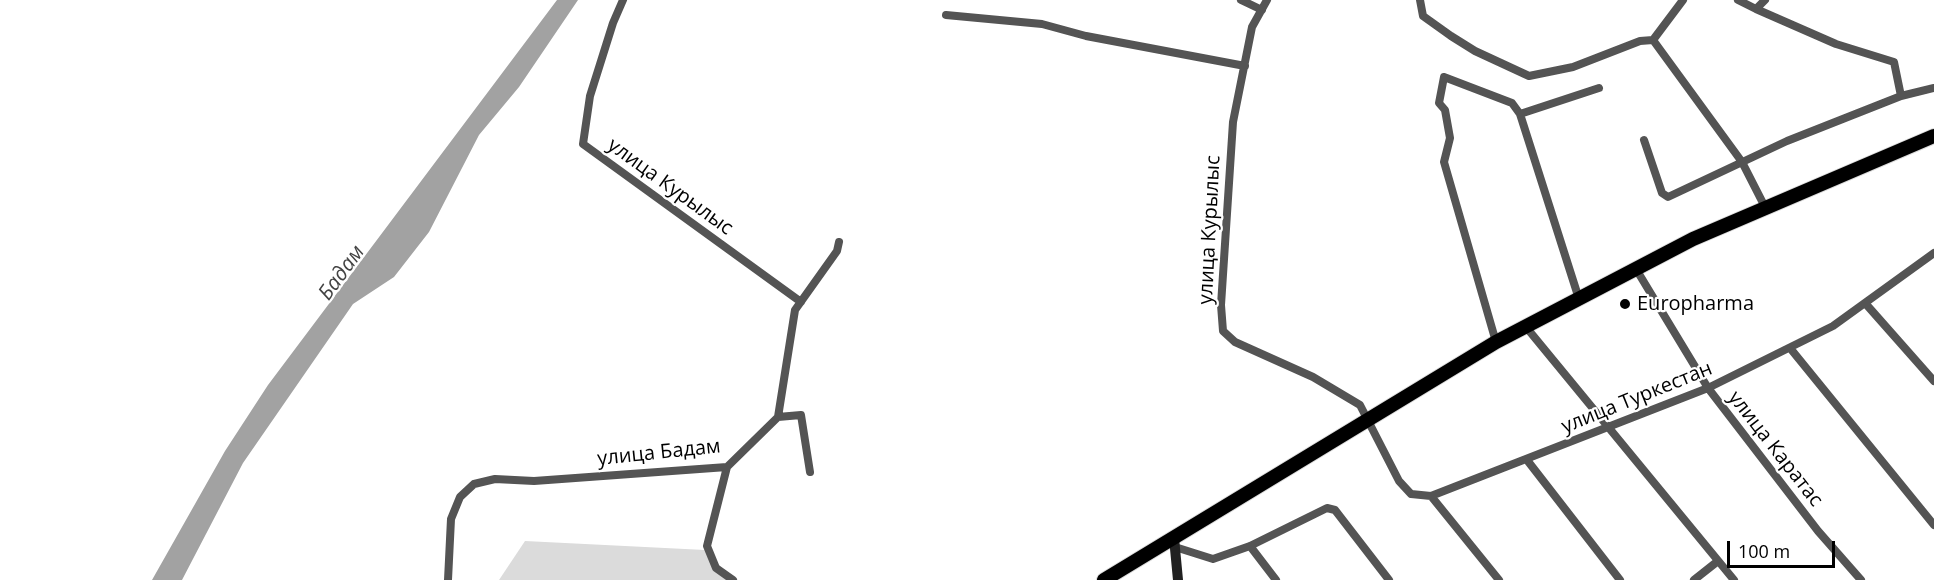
<!DOCTYPE html>
<meta charset="utf-8">
<style>
body{margin:0}
#map{position:relative;width:1934px;height:580px;overflow:hidden;background:#fff;font-family:"Open Sans",sans-serif}
canvas{display:block}
.scale{position:absolute;left:1727px;top:541px;width:108px;height:27px;box-sizing:border-box;border:3px solid #000;border-top:0;padding-left:8px;font-size:18px;line-height:21px;white-space:nowrap;color:#000;-webkit-text-stroke:4px #fff;paint-order:stroke}
</style>
<div id="map">
<canvas width="1934" height="580"></canvas>
<div class="scale">100 m</div>
</div>
<script>
const c = document.querySelector('canvas').getContext('2d');
c.lineJoin = 'round';
function fill(path, color) {
  c.fillStyle = color;
  c.fill(path, 'evenodd');
}
function shape(rows) {
  const path = new Path2D();
  for (const r of rows) {
    path.moveTo(r[0], r[1]);
    for (let i = 2; i < r.length; i += 2) path.lineTo(r[i], r[i + 1]);
  }
  return path;
}
function stroke(path, color, width, dash) {
  c.strokeStyle = color;
  c.lineWidth = width;
  c.lineCap = dash ? 'butt' : 'round';
  c.setLineDash(dash || []);
  c.stroke(path);
}
function label(font, color, halo, rows, align = 'center') {
  c.font = font + ' "Open Sans",sans-serif';
  c.lineWidth = 4.5;
  c.setLineDash([]);
  c.textBaseline = 'middle';
  c.strokeStyle = halo;
  c.fillStyle = color;
  for (const [text, x, y, turn = 0] of rows) {
    c.save();
    c.translate(x, y);
    c.rotate((+turn || 0) * Math.PI / 180);
    c.textAlign = isNaN(turn) ? turn : align;
    if (halo) c.strokeText(text, 0, 0);
    c.fillText(text, 0, 0);
    c.restore();
  }
}
fill(shape([
 [525,541,705,550,733,580,499,580]
]), '#dbdbdb');
fill(shape([
 [557,0,578,0,519,87,479,135,429,232,394,277,353,304,243,463,182,580,152,580,225,451,268,385]
]), '#a2a2a2');
const highway = shape([
 [1104,580,1496,342,1693,239,1934,136]
]);
stroke(highway, '#dbdbdb', 16);
stroke(shape([
 [623,0,613,23,590,96,583,144,801,302],
 [1241,0,1262,10],
 [1267,0,1252,27,1233,122,1221,305,1223,331,1235,342,1313,377,1360,405,1399,481,1411,494,1431,496,1708,388,1833,326,1934,253],
 [1420,0,1423,16,1451,36,1475,51,1529,76,1573,67,1640,41,1653,40],
 [1683,0,1653,40,1742,162,1766,209],
 [1738,0,1756,9],
 [1765,0,1756,9,1836,44,1894,62,1901,96],
 [946,15,1042,24,1086,36,1245,66],
 [1644,140,1662,193,1668,197,1787,141,1901,96,1934,88],
 [1636,269,1708,388,1818,531,1861,580],
 [1579,299,1520,114,1599,88],
 [1865,303,1934,381],
 [1526,327,1734,580],
 [1496,342,1444,162,1450,138,1445,110,1439,103,1444,77,1512,103,1520,114],
 [1790,348,1934,525],
 [778,417,801,415,810,472],
 [1527,460,1620,580],
 [727,467,707,546,716,568,733,580],
 [1431,496,1499,580],
 [1250,546,1276,580],
 [1175,547,1213,559,1250,546,1327,508,1335,510,1389,580],
 [448,580,451,519,460,497,474,484,495,479,534,481,727,467,778,417,795,310,837,251,839,242],
 [1694,580,1718,561]
]), '#545454', 8);
stroke(shape([
 [1174,538,1178,580]
]), '#212121', 10);
stroke(highway, '#000', 14);
for (const [x, y, r, color] of [
 [1625,304,6,"#000"]
]) {
  const dot = new Path2D();
  dot.arc(x, y, r, 0, 2 * Math.PI);
  c.fillStyle = color;
  c.fill(dot);
  stroke(dot, '#fff', 2);
}
label('20px', '#000', '#fff', [
 ["улица Курылыс",670,187,36],
 ["улица Курылыс",1210,230,-87],
 ["улица Туркестан",1637,398,-22],
 ["улица Каратас",1775,449,52],
 ["улица Бадам",659,453,-6]
]);
label('20px', '#000', '#fff', [
 ["Europharma",1637,304]
], 'left');
label('italic 21px', '#434343', '#fff', [
 ["Бадам",342,273,-54]
]);
</script>
